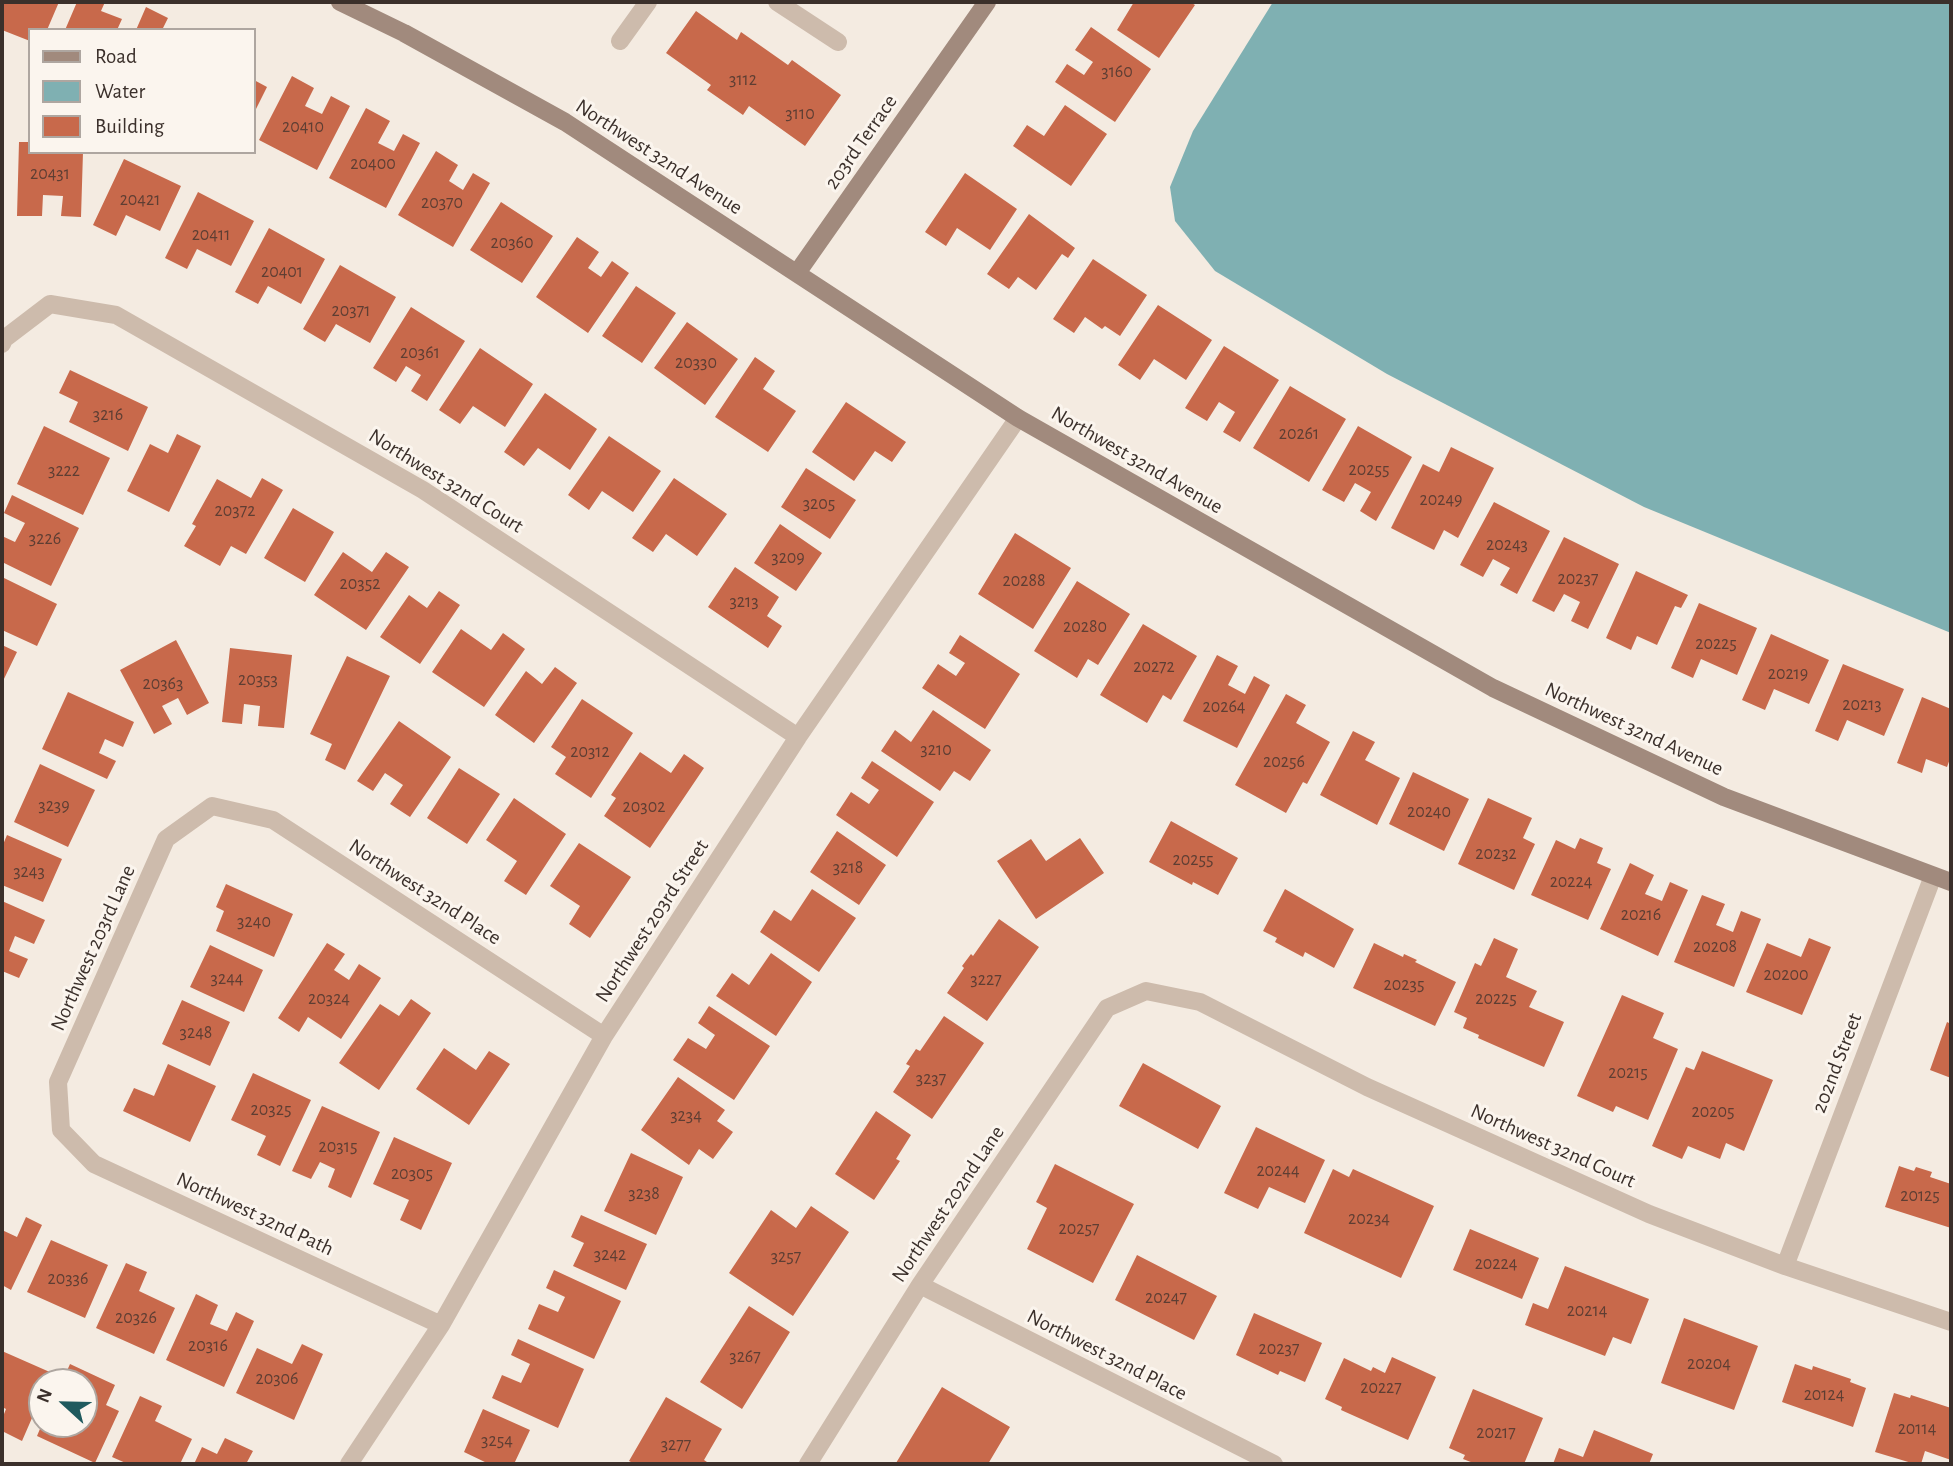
<!DOCTYPE html>
<style>
body{margin:0}
#map{position:relative;width:1953px;height:1466px;overflow:hidden;background:#f4ebe1;font-family:"Alegreya Sans",sans-serif}
canvas{display:block}
.frame{position:absolute;inset:0;border:4px solid #3b302b;pointer-events:none}
.legend{position:absolute;left:28px;top:28px;width:228px;height:126px;box-sizing:border-box;background:#fbf5ee;border:2px solid #aea6a0;margin:0;padding:9px 12px;list-style:none;font-size:21px;color:#3b302b}
.legend li{display:flex;align-items:center;gap:14px;height:35px}
.legend b{width:35px;border:2px solid #aea6a0}
.north{position:absolute;left:28px;top:1368px;width:70px;height:70px;box-sizing:border-box;background:#fbf5ee;border:2px solid #aea6a0;border-radius:50%;rotate:292deg;font-size:19px;font-weight:700;line-height:28px;text-align:center;color:#3b302b}
.north::after{content:'';display:block;margin:auto;width:24px;height:32px;background:#1f5a5e;clip-path:polygon(50% 0,100% 100%,50% 72%,0 100%)}
</style>
<div id="map">
<canvas width="1953" height="1466"></canvas>
<div class="frame"></div>
<ul class="legend">
<li><b style="height:9px;background:#a18a7d"></b>Road</li>
<li><b style="height:19px;background:#7fb0b2"></b>Water</li>
<li><b style="height:19px;background:#c8694b"></b>Building</li>
</ul>
<div class="north">N</div>
</div>
<script>
const c = document.querySelector('canvas').getContext('2d');
c.lineJoin = 'round';
function fill(path, color) {
  c.fillStyle = color;
  c.fill(path, 'evenodd');
}
function shape(rows) {
  const path = new Path2D();
  for (const r of rows) {
    path.moveTo(r[0], r[1]);
    for (let i = 2; i < r.length; i += 2) path.lineTo(r[i], r[i + 1]);
  }
  return path;
}
function stroke(path, color, width, dash) {
  c.strokeStyle = color;
  c.lineWidth = width;
  c.lineCap = dash ? 'butt' : 'round';
  c.setLineDash(dash || []);
  c.stroke(path);
}
function label(font, color, halo, rows, align = 'center') {
  c.font = font + ' "Alegreya Sans",sans-serif';
  c.lineWidth = 6;
  c.setLineDash([]);
  c.textBaseline = 'middle';
  c.strokeStyle = halo;
  c.fillStyle = color;
  for (const [text, x, y, turn = 0] of rows) {
    c.save();
    c.translate(x, y);
    c.rotate((+turn || 0) * Math.PI / 180);
    c.textAlign = isNaN(turn) ? turn : align;
    if (halo) c.strokeText(text, 0, 0);
    c.fillText(text, 0, 0);
    c.restore();
  }
}
fill(shape([
 [1273,2,1951,2,1951,633,1644,507,1387,374,1215,271,1175,221,1170,187,1193,131]
]), '#7fb0b2');
fill(shape([
 [2,2,59,2,47,30,30,30,30,41,2,30],
 [77,2,105,2,101,11,122,19,117,30,65,30],
 [1134,2,1190,2,1195,5,1159,58,1117,30],
 [146,7,168,18,162,30,136,30],
 [696,11,737,40,741,32,788,65,792,60,841,95,805,146,749,106,743,115,707,90,711,85,666,53],
 [1091,27,1151,69,1115,122,1055,82,1067,64,1084,75,1093,62,1075,50],
 [292,76,314,88,305,106,322,114,331,96,350,106,317,170,259,140],
 [254,80,267,87,254,113],
 [1065,105,1107,134,1071,186,1013,146,1027,125,1044,136],
 [366,108,390,121,378,143,394,151,403,134,420,143,386,208,329,178],
 [19,142,30,142,30,152,83,152,81,217,61,216,63,196,43,195,42,216,17,216],
 [436,151,458,165,449,181,463,190,473,173,490,183,453,247,398,215],
 [124,159,181,186,160,231,126,215,116,236,93,225],
 [965,173,1017,209,990,250,957,228,946,246,925,232],
 [198,192,254,221,231,266,197,249,187,269,165,258],
 [501,202,553,236,522,283,470,250],
 [1029,214,1075,248,1068,258,1062,254,1036,290,1018,277,1009,289,987,274],
 [269,228,325,259,301,304,268,286,258,304,235,292],
 [577,237,599,252,588,268,601,277,612,261,629,273,588,333,536,297],
 [1093,259,1147,295,1120,336,1105,326,1102,329,1085,317,1074,333,1053,319],
 [340,265,396,297,370,343,336,324,325,342,303,329],
 [636,286,676,313,642,363,602,336],
 [1158,305,1212,340,1186,380,1154,359,1140,380,1118,365],
 [411,307,465,341,427,401,411,391,421,375,406,366,396,382,373,368],
 [687,322,738,359,705,405,654,368],
 [1224,346,1279,380,1240,442,1223,432,1235,412,1219,402,1207,421,1185,408],
 [480,348,533,384,505,427,473,406,460,424,439,410],
 [755,357,775,371,763,389,796,411,768,452,715,417],
 [70,370,148,407,128,451,69,422,78,402,59,393],
 [1290,386,1346,419,1309,482,1253,448],
 [545,393,597,429,570,470,538,448,524,466,504,452],
 [846,402,906,442,892,462,875,451,854,481,812,452],
 [44,426,110,458,83,515,17,484],
 [1358,426,1412,457,1376,521,1360,511,1371,492,1355,483,1344,502,1322,490],
 [177,434,201,446,169,512,127,491,150,444,168,453],
 [609,436,661,471,633,512,602,491,589,510,568,495],
 [1451,447,1494,468,1458,538,1444,530,1434,550,1391,528,1423,464,1439,472],
 [806,468,856,500,830,539,781,507],
 [262,478,283,490,246,554,231,546,220,566,184,546,196,526,192,524,217,479,251,498],
 [674,478,727,514,697,556,666,534,653,552,632,538],
 [12,495,79,528,51,586,2,562,2,536,15,542,25,523,4,513],
 [1494,502,1550,531,1517,594,1500,585,1510,568,1493,559,1483,577,1460,565],
 [293,508,334,532,305,582,264,558],
 [780,524,822,553,796,591,754,563],
 [1015,533,1071,568,1033,629,978,594],
 [1564,537,1619,564,1588,629,1571,621,1580,602,1564,594,1554,612,1532,601],
 [343,552,372,572,386,552,409,567,366,630,314,595],
 [735,567,779,597,767,616,782,626,768,648,708,607],
 [1636,571,1688,595,1681,608,1675,606,1657,645,1637,636,1631,650,1606,638],
 [2,577,57,604,37,646,2,630],
 [1077,581,1130,614,1098,665,1088,659,1077,678,1034,651],
 [439,591,460,605,420,664,380,637,409,595,427,608],
 [1699,603,1757,628,1737,675,1701,659,1693,678,1671,668],
 [1143,624,1197,656,1171,700,1163,695,1147,723,1100,695],
 [461,629,491,650,503,633,525,649,484,707,432,672],
 [1771,634,1829,660,1809,704,1774,689,1765,710,1742,700],
 [960,635,1020,674,985,729,922,688,938,664,956,676,965,663,949,653],
 [176,640,209,703,187,715,178,698,162,706,172,724,154,734,120,670],
 [2,645,17,652,2,683],
 [230,648,292,655,284,728,258,726,260,706,244,704,242,724,222,722],
 [1217,655,1238,666,1228,685,1245,694,1254,676,1270,685,1237,748,1183,721],
 [347,656,390,676,345,770,325,760,332,744,310,734],
 [1843,664,1904,689,1884,736,1847,720,1838,741,1815,731],
 [555,667,577,683,534,743,495,715,526,671,542,684],
 [68,692,134,722,123,747,105,739,99,753,116,761,107,779,42,749],
 [1286,694,1306,705,1296,723,1330,742,1307,784,1303,782,1286,813,1235,785],
 [1922,697,1951,709,1951,756,1947,767,1926,759,1922,773,1897,763],
 [582,699,633,733,591,798,555,774,566,757,551,747],
 [933,710,991,750,970,781,954,771,940,791,881,751,895,730,911,742],
 [399,721,451,757,410,817,390,804,403,785,385,773,373,791,357,781],
 [1353,731,1375,742,1365,760,1400,778,1377,825,1320,795],
 [640,752,671,773,684,754,704,768,650,848,604,816,616,798,611,795],
 [872,761,934,802,897,857,836,815,851,792,869,804,879,790,861,778],
 [40,764,95,790,68,847,14,822],
 [459,768,500,794,467,844,427,818],
 [1413,772,1469,799,1444,851,1389,824],
 [514,798,566,834,526,895,504,881,517,861,486,840],
 [1488,798,1532,818,1523,838,1535,844,1514,890,1458,864],
 [1171,821,1238,858,1218,895,1193,882,1192,885,1149,862],
 [837,831,886,865,859,905,810,872],
 [7,835,62,859,43,902,2,885,2,847],
 [1080,838,1104,873,1036,919,997,861,1031,839,1046,861],
 [1580,838,1603,848,1597,863,1611,869,1588,920,1531,895,1556,840,1575,849],
 [579,843,631,877,590,938,569,924,580,906,550,886],
 [1630,863,1654,875,1645,894,1662,901,1670,882,1688,890,1658,956,1600,929],
 [226,884,293,914,274,957,216,931,224,911,216,907],
 [812,889,856,918,819,972,760,932,774,910,791,921],
 [1285,889,1354,929,1334,968,1305,952,1303,957,1275,942,1277,938,1263,931],
 [1702,895,1725,904,1716,925,1733,932,1741,911,1761,919,1734,987,1674,962],
 [2,901,45,920,34,944,15,936,9,951,28,959,19,978,2,971],
 [999,919,1039,947,987,1021,947,993,964,968,962,966,971,954,973,956],
 [1494,938,1518,949,1506,977,1537,991,1529,1007,1564,1022,1544,1067,1478,1038,1479,1035,1463,1028,1467,1018,1454,1012,1475,963,1481,966],
 [1809,938,1831,947,1802,1015,1746,992,1767,943,1801,957],
 [327,943,345,954,334,970,349,980,359,964,381,978,341,1039,308,1017,299,1032,278,1018],
 [1374,943,1403,957,1404,954,1417,960,1415,962,1456,982,1435,1026,1353,988],
 [210,945,263,970,244,1012,190,987],
 [771,953,812,982,776,1036,716,996,732,973,749,985],
 [1622,995,1664,1013,1653,1038,1678,1049,1648,1120,1616,1106,1613,1112,1577,1096],
 [411,999,431,1013,379,1090,339,1063,380,1004,399,1016],
 [182,1000,230,1022,210,1066,162,1044],
 [709,1006,770,1046,734,1100,673,1060,688,1038,706,1049,715,1035,698,1023],
 [944,1016,984,1043,932,1119,893,1092,910,1066,906,1064,916,1049,920,1051],
 [1947,1022,1951,1024,1951,1078,1930,1070],
 [444,1048,476,1070,489,1051,510,1064,469,1125,416,1089],
 [1702,1051,1773,1080,1744,1151,1726,1143,1720,1159,1688,1146,1682,1159,1652,1146,1686,1067,1694,1070],
 [1143,1063,1221,1106,1198,1149,1119,1106],
 [168,1064,216,1086,190,1142,123,1111,134,1088,154,1096],
 [253,1073,311,1100,280,1166,257,1155,266,1136,231,1120],
 [678,1077,725,1110,717,1121,733,1132,713,1159,699,1149,689,1165,641,1130],
 [322,1106,380,1132,351,1198,328,1187,335,1169,320,1162,311,1179,292,1171],
 [876,1111,911,1135,896,1159,900,1161,874,1200,835,1174],
 [1256,1127,1325,1160,1305,1203,1269,1187,1258,1209,1224,1193],
 [394,1137,452,1163,421,1230,400,1220,409,1200,373,1184],
 [631,1153,683,1177,656,1235,604,1211],
 [1055,1164,1134,1204,1093,1283,1027,1249,1047,1208,1036,1202],
 [1899,1166,1914,1171,1916,1167,1932,1172,1930,1177,1951,1184,1951,1228,1885,1207],
 [1333,1169,1349,1177,1353,1169,1434,1206,1401,1278,1304,1233],
 [811,1206,849,1232,793,1316,729,1273,771,1210,796,1228],
 [581,1215,647,1244,626,1290,573,1266,584,1243,571,1237],
 [26,1217,42,1225,11,1290,2,1285,2,1230,17,1237],
 [1470,1229,1539,1258,1522,1299,1453,1270],
 [51,1240,108,1265,85,1318,27,1292],
 [1137,1255,1217,1296,1194,1340,1115,1300],
 [126,1263,147,1272,139,1291,175,1308,154,1354,96,1328],
 [1565,1266,1649,1299,1631,1344,1613,1337,1605,1356,1525,1325,1533,1303,1548,1309],
 [554,1270,621,1301,594,1359,528,1329,539,1304,558,1312,565,1297,546,1288],
 [196,1294,218,1305,210,1324,227,1331,236,1312,254,1321,224,1387,166,1360],
 [749,1306,790,1332,742,1409,700,1382],
 [1254,1313,1322,1343,1305,1382,1280,1371,1278,1375,1236,1355],
 [1684,1318,1758,1346,1734,1410,1661,1383],
 [518,1339,584,1369,558,1428,492,1398,502,1375,521,1383,530,1364,511,1355],
 [302,1344,323,1354,294,1420,236,1393,257,1348,292,1364],
 [2,1351,52,1373,48,1382,42,1382,42,1395,22,1441,2,1431,2,1419,6,1409,2,1407],
 [1392,1357,1436,1377,1408,1440,1341,1410,1342,1407,1325,1399,1344,1358,1371,1371,1373,1367,1385,1373],
 [70,1364,115,1385,106,1405,119,1411,95,1463,37,1436,42,1424,84,1424,84,1382,62,1382],
 [1795,1364,1812,1370,1813,1366,1851,1379,1850,1382,1866,1388,1853,1427,1782,1402],
 [942,1387,1010,1427,988,1464,896,1463],
 [1473,1389,1543,1418,1524,1464,1476,1464,1463,1459,1465,1455,1449,1448],
 [1894,1393,1910,1398,1911,1395,1951,1408,1951,1460,1925,1451,1921,1464,1915,1464,1875,1452],
 [140,1396,162,1406,155,1421,192,1439,180,1464,128,1464,112,1457],
 [666,1397,722,1429,704,1460,710,1464,635,1464,629,1461],
 [483,1409,530,1430,514,1464,489,1464,464,1452],
 [1594,1430,1653,1454,1649,1464,1553,1464,1559,1448,1583,1457],
 [225,1438,253,1451,246,1464,194,1464,202,1447,217,1454]
]), '#c8694b');
stroke(shape([
 [777,2,838,42],
 [620,41,648,2],
 [2,344,4,339,50,304,116,315,423,490,798,737],
 [1785,1266,1933,876],
 [920,1285,1274,1464],
 [441,1325,94,1164,61,1130,58,1082,166,839,212,806,273,820,604,1036],
 [349,1464,441,1325,604,1036,798,737,1018,418],
 [808,1464,920,1285,1107,1008,1146,991,1200,1002,1367,1087,1649,1214,1785,1266,1951,1322]
]), '#cdbbac', 18);
stroke(shape([
 [340,2,404,33,565,122,1018,418,1493,688,1724,797,1951,882],
 [797,273,987,2]
]), '#a18a7d', 18);
label('18px', '#5e3e33', null, [
 ["3160",1117,72],
 ["3112",743,80],
 ["3110",800,114],
 ["20410",303,127],
 ["20400",373,164],
 ["20431",50,174],
 ["20421",140,200],
 ["20370",442,203],
 ["20411",211,235],
 ["20360",512,243],
 ["20401",282,272],
 ["20371",351,311],
 ["20361",420,353],
 ["20330",696,363],
 ["3216",108,415],
 ["20261",1299,434],
 ["20255",1369,470],
 ["3222",64,471],
 ["20249",1441,500],
 ["3205",819,504],
 ["20372",235,511],
 ["3226",45,539],
 ["20243",1507,545],
 ["3209",788,558],
 ["20237",1578,579],
 ["20288",1024,581],
 ["20352",360,584],
 ["3213",744,602],
 ["20280",1085,627],
 ["20225",1716,644],
 ["20272",1154,667],
 ["20219",1788,674],
 ["20353",258,680],
 ["20363",163,684],
 ["20213",1862,705],
 ["20264",1224,707],
 ["3210",936,750],
 ["20312",590,752],
 ["20256",1284,762],
 ["3239",54,806],
 ["20302",644,807],
 ["20240",1429,812],
 ["20232",1496,854],
 ["20255",1193,860],
 ["3218",848,868],
 ["3243",29,872],
 ["20224",1571,882],
 ["20216",1641,915],
 ["3240",254,922],
 ["20208",1715,947],
 ["20200",1786,975],
 ["3244",227,979],
 ["3227",986,980],
 ["20235",1404,985],
 ["20324",329,999],
 ["20225",1496,999],
 ["3248",196,1033],
 ["20215",1628,1073],
 ["3237",931,1079],
 ["20325",271,1110],
 ["20205",1713,1112],
 ["3234",686,1116],
 ["20315",338,1147],
 ["20244",1278,1171],
 ["20305",412,1174],
 ["3238",644,1194],
 ["20125",1920,1196],
 ["20234",1369,1219],
 ["20257",1079,1229],
 ["3242",610,1255],
 ["3257",786,1257],
 ["20224",1496,1264],
 ["20336",68,1279],
 ["20247",1166,1298],
 ["20214",1587,1311],
 ["20326",136,1318],
 ["20316",208,1346],
 ["20237",1279,1349],
 ["3267",745,1357],
 ["20204",1709,1364],
 ["20306",277,1379],
 ["20227",1381,1388],
 ["20124",1824,1395],
 ["20114",1917,1429],
 ["20217",1496,1433],
 ["3254",497,1441],
 ["3277",676,1445]
]);
label('21px', '#3b302b', '#fbf5ee', [
 ["203rd Terrace",861,142,-55],
 ["Northwest 32nd Avenue",659,157,33],
 ["Northwest 32nd Avenue",1137,460,30],
 ["Northwest 32nd Court",446,481,32],
 ["Northwest 32nd Avenue",1634,729,25],
 ["Northwest 32nd Place",425,892,33],
 ["Northwest 203rd Street",652,921,-57],
 ["Northwest 203rd Lane",93,948,-66],
 ["202nd Street",1837,1063,-69],
 ["Northwest 32nd Court",1553,1146,24],
 ["Northwest 202nd Lane",948,1204,-56],
 ["Northwest 32nd Path",255,1214,25],
 ["Northwest 32nd Place",1107,1355,27]
]);
</script>
